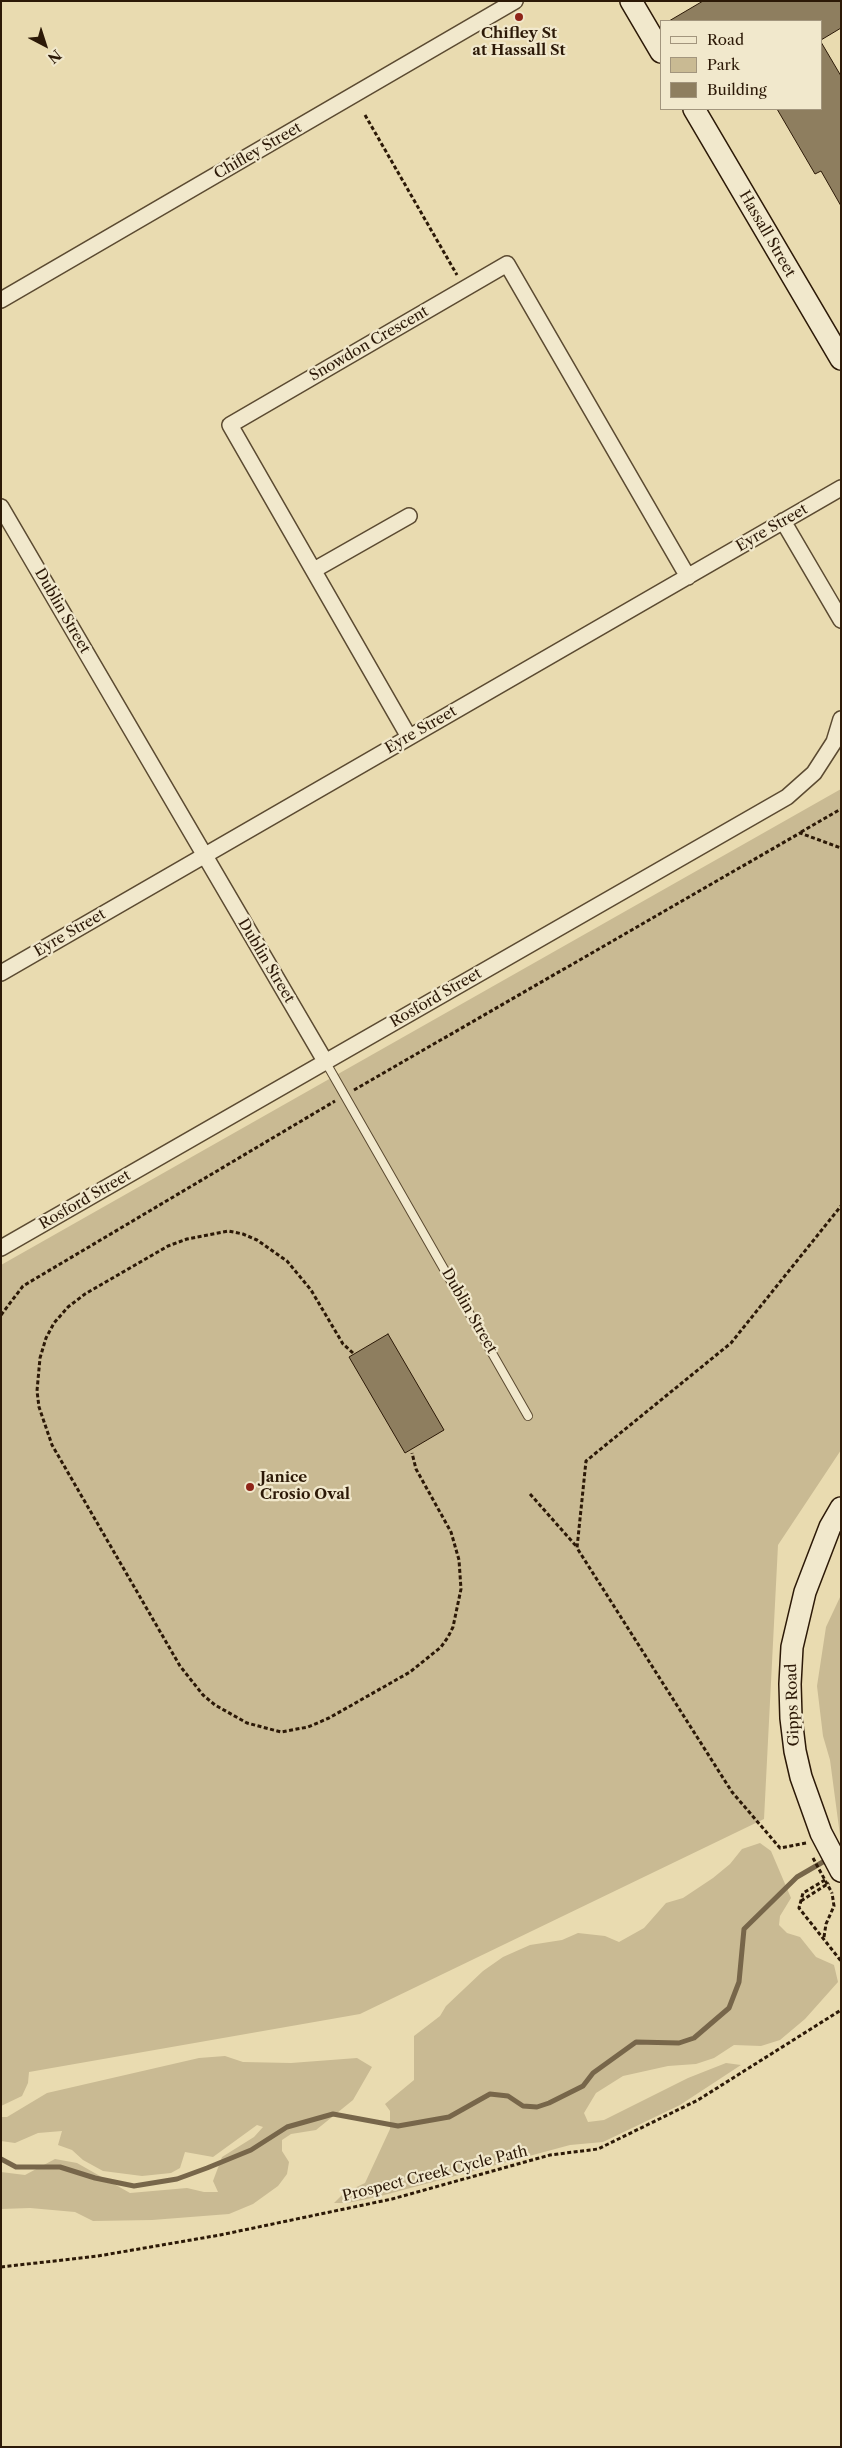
<!DOCTYPE html>
<style>
body{margin:0}
#map{position:relative;width:842px;height:2448px;overflow:hidden;background:#e9dbb0;font-family:"Libre Caslon Text",serif}
canvas{display:block}
.frame{position:absolute;inset:0;border:2px solid #2c1907;pointer-events:none}
.legend{position:absolute;left:660px;top:20px;width:162px;height:90px;box-sizing:border-box;background:#f1e8cc;border:1px solid #a2957d;margin:0;padding:6px 9px;list-style:none;font-size:15px;color:#2c1907}
.legend li{display:flex;align-items:center;gap:10px;height:25px}
.legend b{width:25px;border:1px solid #a2957d}
.north{position:absolute;left:20px;top:20px;width:50px;height:50px;-webkit-text-stroke:4px #f1e8cc;paint-order:stroke;rotate:140deg;font-size:14px;font-weight:700;line-height:20px;text-align:center;color:#2c1907}
.north::after{content:'';display:block;margin:auto;width:18px;height:22px;background:#2c1907;clip-path:polygon(50% 0,100% 100%,50% 72%,0 100%)}
</style>
<div id="map">
<canvas width="842" height="2448"></canvas>
<div class="frame"></div>
<ul class="legend">
<li><b style="height:6px;background:#f1e8cc"></b>Road</li>
<li><b style="height:14px;background:#c9ba93"></b>Park</li>
<li><b style="height:14px;background:#8e7e5f"></b>Building</li>
</ul>
<div class="north">N</div>
</div>
<script>
const c = document.querySelector('canvas').getContext('2d');
c.lineJoin = 'round';
function fill(path, color) {
  c.fillStyle = color;
  c.fill(path, 'evenodd');
}
function shape(rows) {
  const path = new Path2D();
  for (const r of rows) {
    path.moveTo(r[0], r[1]);
    for (let i = 2; i < r.length; i += 2) path.lineTo(r[i], r[i + 1]);
  }
  return path;
}
function stroke(path, color, width, dash) {
  c.strokeStyle = color;
  c.lineWidth = width;
  c.lineCap = dash ? 'butt' : 'round';
  c.setLineDash(dash || []);
  c.stroke(path);
}
function label(font, color, halo, rows, align = 'center') {
  c.font = font + ' "Libre Caslon Text",serif';
  c.lineWidth = 4.5;
  c.setLineDash([]);
  c.textBaseline = 'middle';
  c.strokeStyle = halo;
  c.fillStyle = color;
  for (const [text, x, y, turn = 0] of rows) {
    c.save();
    c.translate(x, y);
    c.rotate((+turn || 0) * Math.PI / 180);
    c.textAlign = isNaN(turn) ? turn : align;
    if (halo) c.strokeText(text, 0, 0);
    c.fillText(text, 0, 0);
    c.restore();
  }
}
fill(shape([
 [841,789,841,1450,778,1545,764,1819,360,2014,29,2072,28,2083,22,2096,1,2106,1,1265],
 [841,1595,841,1843,830,1760,823,1736,817,1686,826,1627],
 [760,1843,771,1851,791,1898,780,1916,779,1925,787,1933,800,1937,816,1957,834,1965,838,1982,805,2019,780,2040,761,2046,734,2045,714,2058,696,2064,668,2066,623,2076,596,2093,584,2113,588,2122,604,2120,688,2078,726,2063,741,2065,680,2105,603,2142,570,2145,377,2197,347,2203,334,2203,344,2193,365,2183,390,2129,390,2111,385,2104,414,2080,414,2036,440,2016,446,2006,483,1971,503,1957,530,1945,562,1940,578,1933,605,1936,619,1942,644,1928,666,1903,683,1898,713,1878,730,1864,742,1849],
 [225,2056,243,2062,291,2063,357,2058,372,2067,353,2100,316,2130,291,2134,282,2140,282,2151,289,2162,287,2174,278,2186,253,2204,229,2214,152,2220,93,2221,75,2212,30,2208,1,2209,1,2172,25,2175,55,2159,77,2163,130,2193,187,2188,204,2192,218,2192,213,2181,222,2157,254,2137,263,2127,257,2125,213,2157,185,2152,180,2168,171,2173,142,2176,103,2171,83,2160,72,2150,58,2145,62,2131,38,2133,15,2143,1,2141,1,2117,7,2117,47,2093,199,2058]
]), '#c9ba93');
stroke(shape([
 [1,2159,16,2167,60,2167,95,2178,134,2186,177,2179,207,2168,251,2150,287,2127,333,2114,398,2126,449,2117,490,2094,508,2096,523,2106,537,2107,549,2103,583,2086,593,2073,636,2042,679,2043,694,2038,729,2008,739,1982,744,1929,797,1877,828,1859]
]), '#77664a', 5);
const building = shape([
 [703,1,841,1,841,28,821,40,821,21,669,21,703,1],
 [821,42,841,76,841,206,821,171,815,174,777,109,821,109,821,42],
 [388,1334,444,1430,405,1453,349,1357,388,1334]
]);
fill(building, '#8e7e5f');
stroke(building, '#2c1907', 1);
const service = shape([
 [325,1061,528,1416]
]);
const minor = shape([
 [1,300,515,1],
 [1,507,325,1061],
 [783,521,841,620],
 [314,570,409,516],
 [409,737,230,425,507,264,688,577],
 [1,973,841,488],
 [1,1248,787,797,814,773,834,742,841,719]
]);
const secondary = shape([
 [631,1,661,52],
 [694,109,841,359],
 [841,1508,830,1527,805,1592,792,1647,790,1684,791,1718,795,1751,801,1777,821,1833,841,1871]
]);
stroke(service, '#5b4a31', 10);
stroke(minor, '#5b4a31', 18);
stroke(secondary, '#2c1907', 24);
stroke(shape([
 [365,115,457,275],
 [801,832,841,809],
 [354,1090,800,833,841,848],
 [1,1315,23,1286,335,1101],
 [353,1353,343,1344,311,1290,287,1261,257,1240,243,1234,228,1231,187,1239,168,1246,85,1294,68,1307,54,1323,46,1338,40,1358,37,1391,39,1407,52,1445,180,1666,203,1695,215,1705,247,1723,281,1732,308,1727,329,1718,410,1672,441,1647,448,1637,453,1627,461,1589,459,1560,451,1532,416,1469,412,1453],
 [530,1494,577,1547],
 [806,1843,780,1848,732,1792,577,1548,586,1461,731,1343,841,1206],
 [825,1880,803,1893,799,1908,841,1961],
 [801,1901,829,1883],
 [824,1937,826,1924,834,1906,832,1893],
 [1,2267,98,2256,220,2235,392,2199,550,2155,598,2149,698,2100,841,2010]
]), '#2c1907', 3, [4, 2.5]);
stroke(service, '#f1e8cc', 8);
stroke(minor, '#f1e8cc', 15);
stroke(secondary, '#f1e8cc', 21);
stroke(shape([
 [813,1858,832,1893]
]), '#2c1907', 3, [4, 2.5]);
for (const [x, y, r, color] of [
 [519,17,5,"#8f2418"],
 [250,1487,5,"#8f2418"]
]) {
  const dot = new Path2D();
  dot.arc(x, y, r, 0, 2 * Math.PI);
  c.fillStyle = color;
  c.fill(dot);
  stroke(dot, '#f1e8cc', 2);
}
label('bold 15px', '#2c1907', '#f1e8cc', [
 ["Chifley St",519,34],
 ["at Hassall St",519,51],
 ["Janice",260,1478,"left"],
 ["Crosio Oval",260,1495,"left"]
]);
label('15px', '#2c1907', '#f1e8cc', [
 ["Chifley Street",258,151,-30],
 ["Hassall Street",767,234,60],
 ["Snowdon Crescent",369,344,-30],
 ["Eyre Street",772,528,-30],
 ["Dublin Street",62,611,60],
 ["Eyre Street",421,730,-30],
 ["Eyre Street",70,933,-30],
 ["Dublin Street",266,961,59],
 ["Rosford Street",436,998,-30],
 ["Rosford Street",85,1200,-30],
 ["Dublin Street",469,1311,60],
 ["Gipps Road",793,1705,-92],
 ["Prospect Creek Cycle Path",435,2174,-14]
]);
</script>
